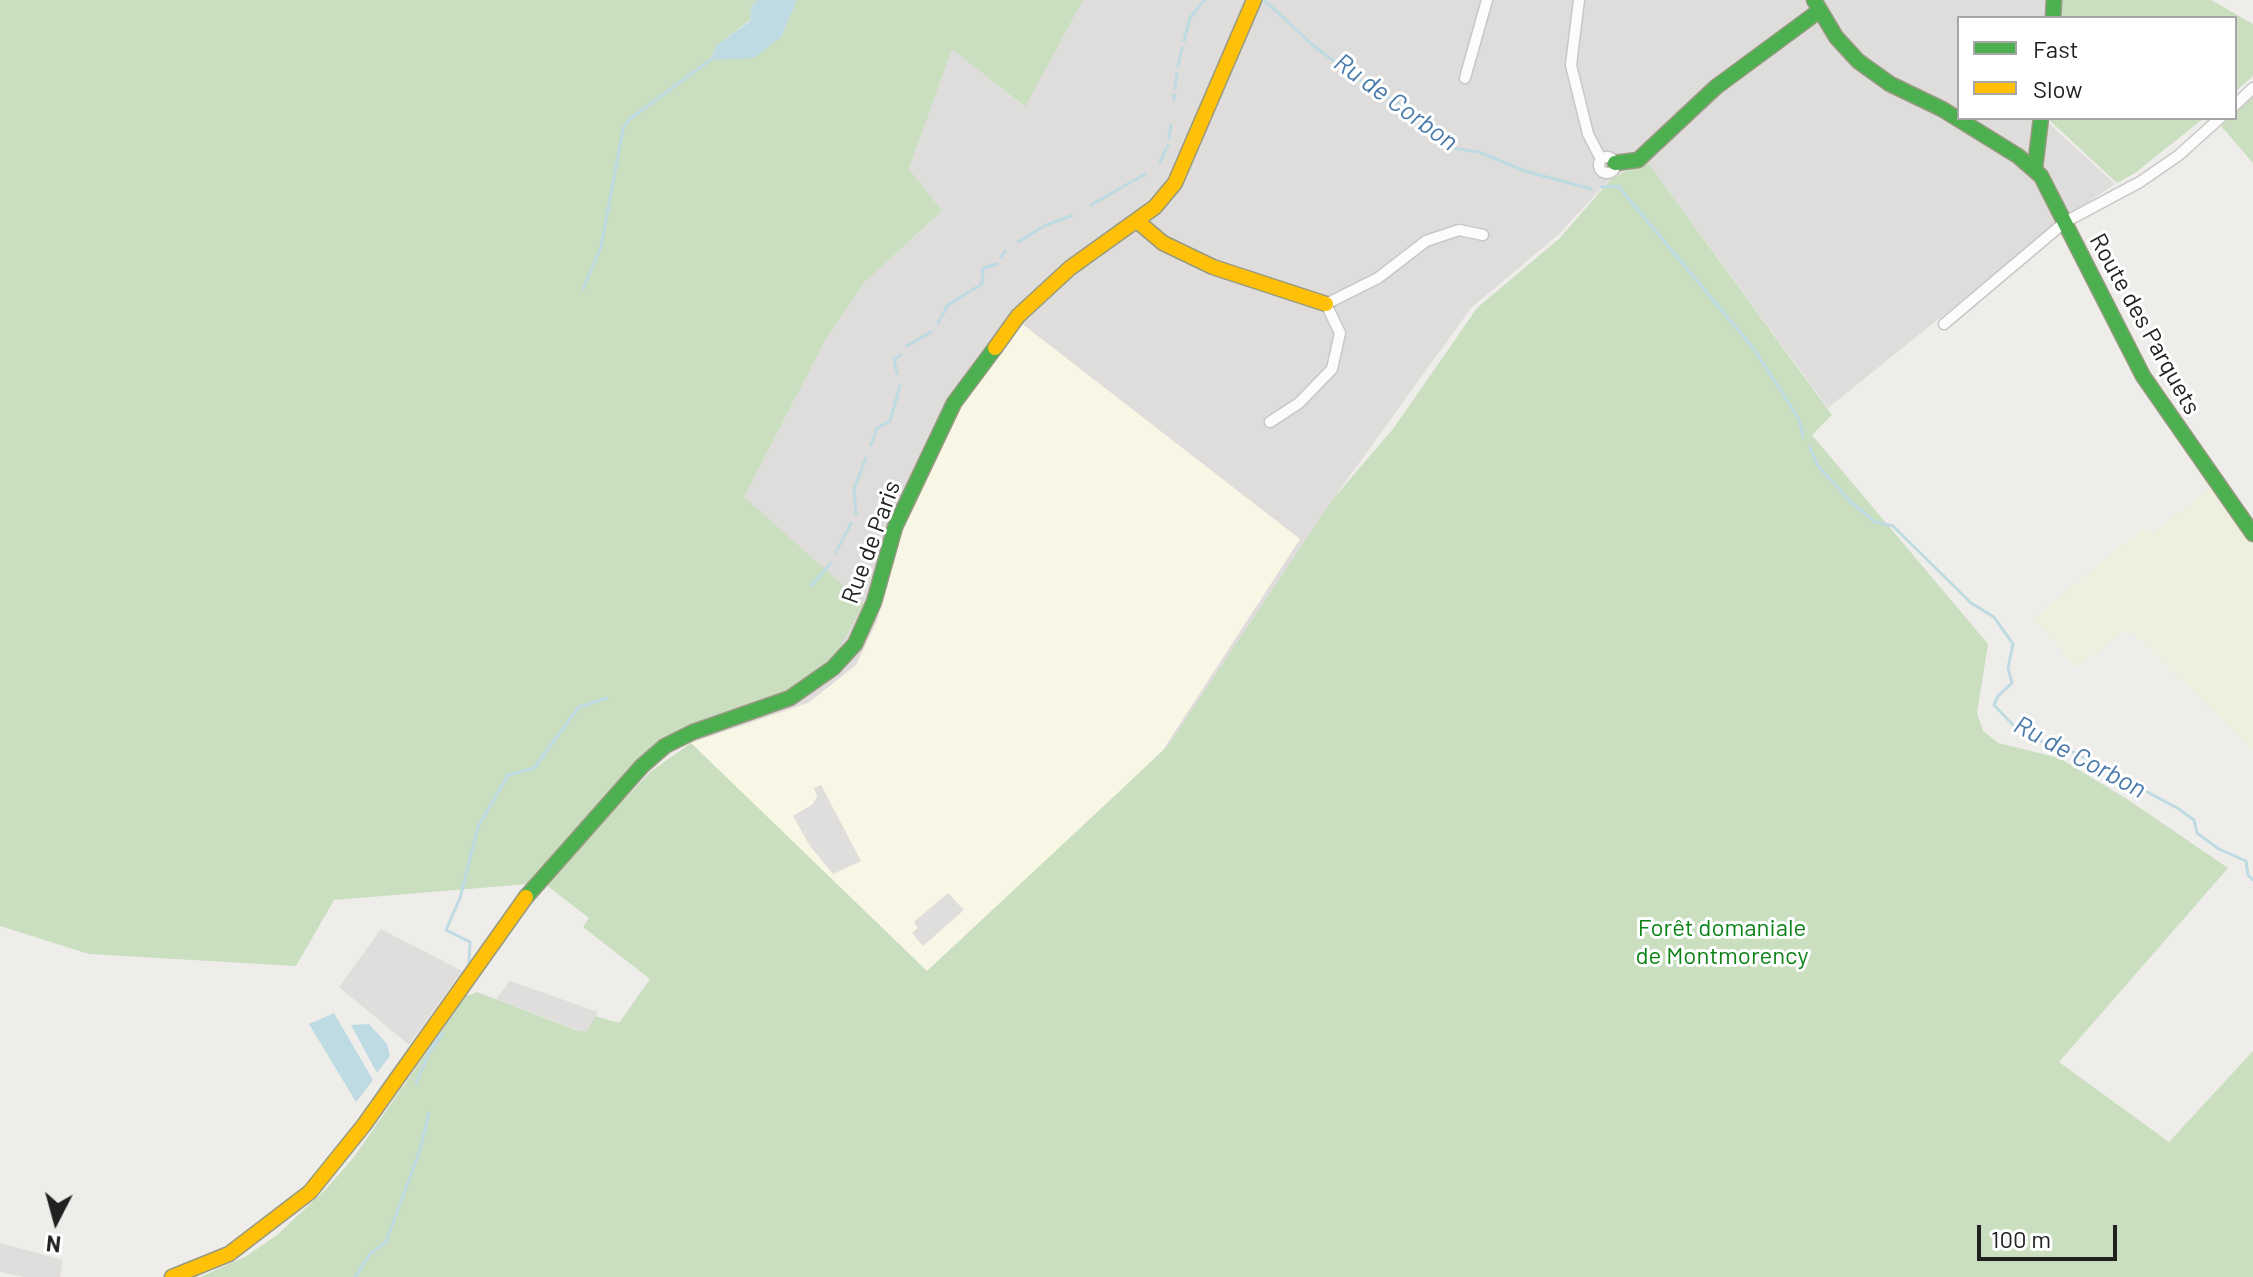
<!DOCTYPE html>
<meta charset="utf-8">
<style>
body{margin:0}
#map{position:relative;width:2253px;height:1277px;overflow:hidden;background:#efedea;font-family:Barlow,sans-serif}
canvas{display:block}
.legend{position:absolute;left:1957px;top:16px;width:280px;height:104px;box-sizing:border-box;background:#fff;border:2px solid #a6a6a6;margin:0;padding:10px 14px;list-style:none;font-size:24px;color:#212121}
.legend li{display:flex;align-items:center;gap:16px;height:40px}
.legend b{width:40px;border:2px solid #a6a6a6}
.north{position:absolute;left:16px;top:1181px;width:80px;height:80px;-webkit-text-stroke:6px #fff;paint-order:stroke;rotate:186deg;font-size:22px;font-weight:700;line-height:32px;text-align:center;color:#212121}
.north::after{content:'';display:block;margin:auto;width:28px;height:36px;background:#212121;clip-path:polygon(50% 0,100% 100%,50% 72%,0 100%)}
.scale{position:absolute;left:1977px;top:1225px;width:140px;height:36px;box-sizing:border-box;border:4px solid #212121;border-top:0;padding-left:10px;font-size:24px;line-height:28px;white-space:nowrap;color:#212121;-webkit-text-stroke:6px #fff;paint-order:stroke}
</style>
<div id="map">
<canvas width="2253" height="1277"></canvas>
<ul class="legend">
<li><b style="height:10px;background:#4caf50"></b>Fast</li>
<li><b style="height:10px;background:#ffc107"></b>Slow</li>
</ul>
<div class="north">N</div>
<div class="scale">100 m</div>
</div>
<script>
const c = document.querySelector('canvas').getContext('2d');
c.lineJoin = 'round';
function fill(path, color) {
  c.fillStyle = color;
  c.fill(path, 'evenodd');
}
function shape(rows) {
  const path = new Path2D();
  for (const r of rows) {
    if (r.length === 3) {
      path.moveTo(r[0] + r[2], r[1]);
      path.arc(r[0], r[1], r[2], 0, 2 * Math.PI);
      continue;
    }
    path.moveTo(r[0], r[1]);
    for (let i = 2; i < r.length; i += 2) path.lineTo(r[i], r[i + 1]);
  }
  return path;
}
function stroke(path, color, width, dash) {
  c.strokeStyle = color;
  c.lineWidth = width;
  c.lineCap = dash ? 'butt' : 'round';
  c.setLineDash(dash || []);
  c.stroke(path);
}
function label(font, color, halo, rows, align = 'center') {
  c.font = font + ' Barlow,sans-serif';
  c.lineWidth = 6;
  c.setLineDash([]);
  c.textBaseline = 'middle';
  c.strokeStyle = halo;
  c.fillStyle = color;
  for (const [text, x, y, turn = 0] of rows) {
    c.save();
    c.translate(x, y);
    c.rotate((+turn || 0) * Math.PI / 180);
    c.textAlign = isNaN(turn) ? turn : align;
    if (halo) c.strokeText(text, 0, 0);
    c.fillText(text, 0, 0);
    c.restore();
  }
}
fill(shape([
 [1083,0,2049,0,2046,18,1959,18,1959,118,2043,118,2115,184,2055,225,1828,408,1646,160,1611,178,1559,234,1471,308,1333,499,1170,746,927,970,691,743,787,693,744,497,827,337,865,282,942,211,909,170,952,48,1024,107]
]), '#dedddb');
fill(shape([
 [1021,323,1300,539,1163,750,1035,873,931,967,901,990,874,922,691,743,808,703,856,665,877,621,895,544,961,403]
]), '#f8f7e6');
fill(shape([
 [2210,487,2253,543,2253,750,2128,629,2077,667,2033,619,2143,528,2153,534]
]), '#eeefde');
fill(shape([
 [0,0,758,0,751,7,750,20,717,45,710,59,765,47,781,37,797,0,1083,0,1025,107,952,49,909,169,942,211,865,282,827,337,744,497,864,604,833,659,812,678,785,693,664,737,528,884,334,900,296,966,89,954,0,926],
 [2058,0,2211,0,2253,24,2253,76,2235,92,2235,18,2057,18],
 [2253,93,2253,163,2221,126,2229,118,2235,118,2235,112],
 [2047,118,2204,118,2135,173,2117,183],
 [1646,160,1832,415,1812,435,1988,644,1977,713,1983,731,1998,743,2059,758,2130,801,2228,868,2059,1062,2169,1142,2253,1051,2253,1277,200,1277,245,1257,277,1235,326,1189,354,1157,466,996,477,992,579,1031,585,1021,595,1016,619,1023,650,979,583,927,589,918,545,884,650,772,691,743,927,971,1168,746,1333,499,1393,429,1477,308,1560,238,1611,179]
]), '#cadec0');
fill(shape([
 [821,785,861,861,833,874,810,846,793,816,813,804,817,796,814,788],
 [948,893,964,910,923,946,912,933,918,928,914,922],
 [381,929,462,971,409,1045,339,987],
 [510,981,598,1012,586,1033,496,999],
 [0,1243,63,1260,60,1277,24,1277,0,1272]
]), '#dfdedd');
fill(shape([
 [758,0,797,0,781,37,754,58,710,60,717,45,750,21,751,7],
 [334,1013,373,1080,356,1102,309,1024],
 [369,1024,387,1044,390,1056,377,1073,351,1025]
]), '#bedae2');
stroke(shape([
 [1264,0,1315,47,1368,86,1437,126,1452,148,1479,152,1525,171,1591,189],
 [1203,2,1205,0],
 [1184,41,1190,18,1201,4],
 [1178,66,1182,48],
 [1175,88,1177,73],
 [1174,100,1174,94],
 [1169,138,1171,125],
 [1160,162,1168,145],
 [1601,187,1618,186,1754,349,1799,419,1803,436],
 [1091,205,1145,174],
 [1018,242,1046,225,1071,216],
 [1001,257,1005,251],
 [583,289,601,247,623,129,630,119,710,60],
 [938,323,948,305,982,284,983,268,997,264],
 [907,346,931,332],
 [897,373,894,359,901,355],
 [871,445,877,428,890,421,900,386],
 [1809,446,1818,466,1851,502,1875,522,1893,526,1971,603,1994,617,2013,644,2008,668,2012,683,1998,696,1994,705,2016,728,2062,752,2071,751,2179,809,2194,820,2197,833,2219,849,2246,861,2248,875,2253,880],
 [856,514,854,489,866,458],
 [836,552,851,523],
 [811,586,831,563],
 [469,962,470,942,446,930,460,898,478,827,508,775,534,768,579,707,607,698],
 [416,1083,430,1051,443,1033],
 [355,1277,370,1254,386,1242,420,1150,429,1113]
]), '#bedae2', 3);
const street = shape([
 [1579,0,1571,65,1588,134,1601,159],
 [1465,78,1487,0],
 [2235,105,2253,88],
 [1607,165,8],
 [1944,324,2065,222,2140,182,2179,155,2220,118],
 [1270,422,1299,403,1332,369,1340,333,1326,304,1378,278,1426,241,1459,230,1483,235]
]);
const fast = shape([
 [1814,0,1836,37,1858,61,1890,84,1942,109,2018,156,2041,176,2143,376,2253,534],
 [2053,18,2054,0],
 [1615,163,1638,160,1716,87,1819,11],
 [2035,168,2041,118],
 [526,897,642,766,665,746,693,732,790,698,833,668,855,644,874,602,895,527,954,403,995,348]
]);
const slow = shape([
 [1137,221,1163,243,1213,267,1326,304],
 [995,348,1018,316,1070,268,1155,207,1175,183,1254,0],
 [172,1277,229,1254,310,1192,364,1125,526,897]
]);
stroke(street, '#c8c7c6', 13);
stroke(fast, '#989981', 17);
stroke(slow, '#989981', 17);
stroke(street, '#fdfcfc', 10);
stroke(fast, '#4caf50', 14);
stroke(slow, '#ffc107', 14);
label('24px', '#212121', '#fff', [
 ["Route des Parquets",2145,324,61],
 ["Rue de Paris",871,542,-70]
]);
label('24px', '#0c8316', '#fff', [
 ["Forêt domaniale",1722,928],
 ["de Montmorency",1722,956]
]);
label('italic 26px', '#497aaa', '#fff', [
 ["Ru de Corbon",1396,102,36],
 ["Ru de Corbon",2080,757,28]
]);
</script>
